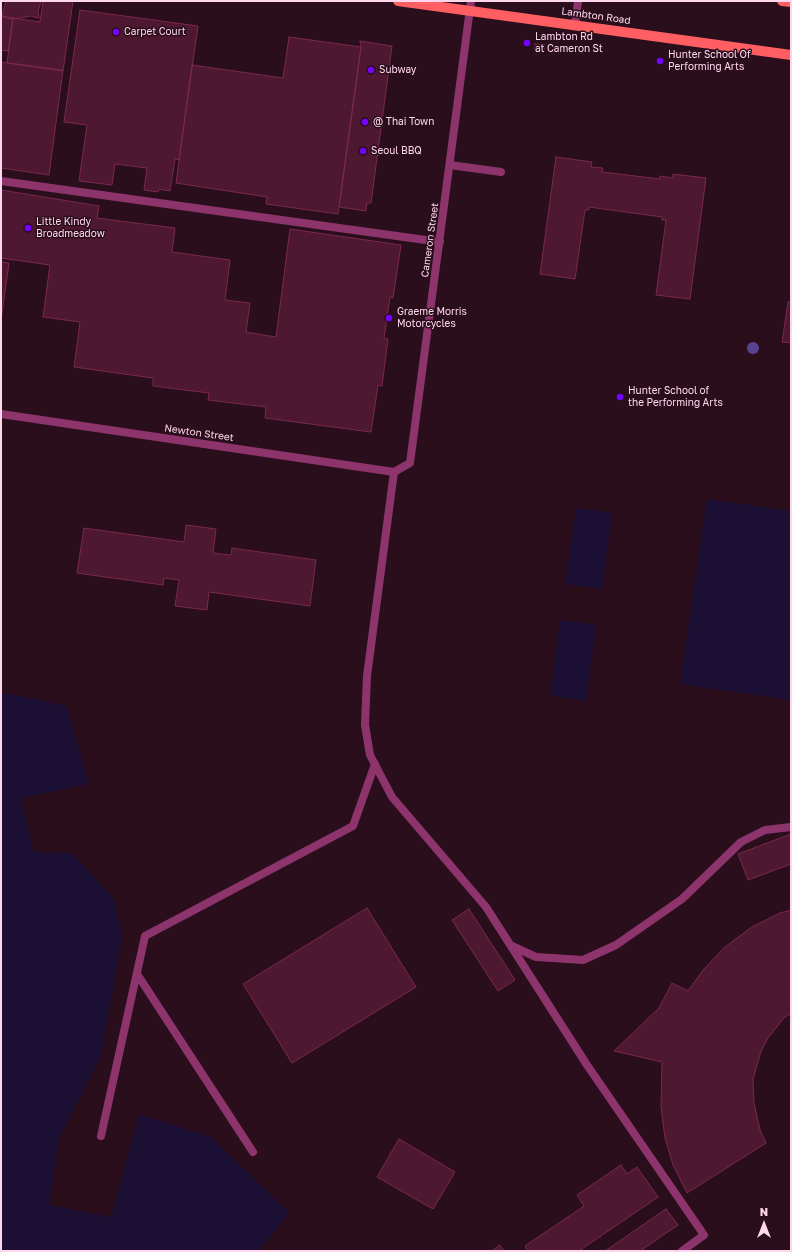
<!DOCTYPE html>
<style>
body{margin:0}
#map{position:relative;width:792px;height:1252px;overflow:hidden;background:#2a0e1c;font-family:"Golos Text",sans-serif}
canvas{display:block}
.frame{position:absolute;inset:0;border:2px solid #ffd7ed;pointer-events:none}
.north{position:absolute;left:744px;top:1204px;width:40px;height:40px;-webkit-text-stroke:3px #2a0e1c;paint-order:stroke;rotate:0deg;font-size:11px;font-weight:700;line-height:16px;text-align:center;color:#ffd7ed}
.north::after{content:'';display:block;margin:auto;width:14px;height:18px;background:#ffd7ed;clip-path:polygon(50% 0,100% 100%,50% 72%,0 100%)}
</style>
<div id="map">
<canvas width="792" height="1252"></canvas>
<div class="frame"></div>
<div class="north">N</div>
</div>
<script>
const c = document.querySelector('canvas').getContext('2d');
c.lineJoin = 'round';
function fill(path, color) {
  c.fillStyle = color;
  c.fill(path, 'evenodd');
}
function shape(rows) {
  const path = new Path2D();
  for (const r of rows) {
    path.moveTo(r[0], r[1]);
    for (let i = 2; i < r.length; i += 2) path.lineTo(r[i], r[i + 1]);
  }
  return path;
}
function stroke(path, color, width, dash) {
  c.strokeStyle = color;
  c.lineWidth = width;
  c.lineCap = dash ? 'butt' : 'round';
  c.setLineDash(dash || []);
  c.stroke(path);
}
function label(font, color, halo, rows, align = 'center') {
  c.font = font + ' "Golos Text",sans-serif';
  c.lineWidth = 3;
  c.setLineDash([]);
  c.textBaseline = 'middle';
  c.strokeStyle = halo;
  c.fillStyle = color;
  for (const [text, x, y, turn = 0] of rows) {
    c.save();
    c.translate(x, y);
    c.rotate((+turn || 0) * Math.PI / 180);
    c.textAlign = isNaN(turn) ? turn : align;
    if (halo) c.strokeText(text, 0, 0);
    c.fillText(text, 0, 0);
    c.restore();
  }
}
fill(shape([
 [707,499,791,511,791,700,680,684],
 [576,508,612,513,602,589,565,584],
 [560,620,596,625,586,701,550,696],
 [1,692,66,706,89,784,21,798,34,852,72,853,114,899,122,937,101,1056,59,1138,49,1205,111,1217,139,1114,211,1137,289,1213,259,1251,1,1251]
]), '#1c1035');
const building = shape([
 [6,1,41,1,38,12,39,18,31,16,14,19,2,17,6,1],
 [43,1,73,1,63,71,7,63,13,18,40,22,43,1],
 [80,10,198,26,179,160,175,159,170,191,159,189,158,192,144,190,147,168,115,164,112,185,79,181,87,125,64,122,80,10],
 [1,16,13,18,8,51,1,50,1,16],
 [289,37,361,47,338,214,266,204,267,197,176,183,192,65,283,78,289,37],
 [360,41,392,46,371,203,367,203,366,211,339,207,361,47,360,41],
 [535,44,545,45,544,50,534,49,535,44],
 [1,62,63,70,49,175,1,168,1,62],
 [556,157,592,162,591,167,603,168,602,172,660,179,660,176,672,178,673,174,706,178,690,299,656,295,666,220,662,220,662,217,589,207,589,210,585,210,575,279,540,274,556,157],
 [1,190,99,206,97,218,175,228,172,252,230,260,225,300,250,303,246,332,276,337,290,229,401,245,393,298,390,297,384,338,388,339,382,386,378,385,371,432,265,418,266,407,208,400,209,393,153,386,153,378,74,367,80,322,43,317,50,265,1,258,1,190],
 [1,262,9,263,1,320,1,262],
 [788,302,791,302,791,343,782,342,788,302],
 [186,525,216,529,213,553,231,555,232,548,316,560,310,606,209,592,207,610,175,606,179,580,164,578,163,585,77,573,84,528,184,542,186,525],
 [791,834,791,864,748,880,738,854,791,834],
 [367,908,416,987,292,1063,243,984,367,908],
 [469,909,515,980,498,991,452,920,469,909],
 [791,910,791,1013,784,1018,768,1038,761,1051,753,1079,754,1103,760,1130,766,1143,687,1193,673,1165,665,1138,661,1107,662,1062,614,1051,659,1008,672,983,688,991,704,969,725,947,752,927,780,913,791,910],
 [399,1139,455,1172,433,1209,377,1177,399,1139],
 [621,1165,627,1174,637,1167,658,1197,579,1251,528,1251,525,1246,584,1206,577,1195,621,1165],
 [666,1209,678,1225,640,1251,605,1251,666,1209],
 [500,1245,504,1251,492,1251,500,1245]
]);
fill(building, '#4d1830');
stroke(building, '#7c284e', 1);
stroke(shape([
 [450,165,501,172],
 [1,181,440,242],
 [394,472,367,676,365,725,370,755,392,797,486,907,587,1065,704,1235,682,1251],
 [512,946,536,957,583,960,616,945,682,899,741,842,765,830,791,827],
 [137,974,253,1152],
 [101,1136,145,936,353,826,375,764]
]), '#8e346c', 8);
stroke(shape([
 [575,25,578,1],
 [1,414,394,472,410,463,471,1]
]), '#8e346c', 8);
stroke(shape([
 [398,1,791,55],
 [782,1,791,2]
]), '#ff5e63', 10);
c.fillStyle = '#574490';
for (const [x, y] of [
 [753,348]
]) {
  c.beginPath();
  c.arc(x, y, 6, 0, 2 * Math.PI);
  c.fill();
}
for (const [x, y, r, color] of [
 [116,32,4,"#7403ff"],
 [527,43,4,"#7403ff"],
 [660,61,4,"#7403ff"],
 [371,70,4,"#7403ff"],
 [365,122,4,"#7403ff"],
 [363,151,4,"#7403ff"],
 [28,228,4,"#7403ff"],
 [389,318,4,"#7403ff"],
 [620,397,4,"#7403ff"]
]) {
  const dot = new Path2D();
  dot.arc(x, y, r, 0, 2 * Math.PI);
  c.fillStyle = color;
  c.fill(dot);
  stroke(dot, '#2a0e1c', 1.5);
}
label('10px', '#ffd7ed', '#2a0e1c', [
 ["Lambton Road",596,16,8],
 ["Cameron Street",430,240,-82],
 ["Newton Street",199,433,8]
]);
label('10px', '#ffd7ed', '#2a0e1c', [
 ["Carpet Court",124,32],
 ["Lambton Rd",535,37],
 ["at Cameron St",535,49],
 ["Hunter School Of",668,55],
 ["Performing Arts",668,67],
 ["Subway",379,70],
 ["@ Thai Town",373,122],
 ["Seoul BBQ",371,151],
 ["Little Kindy",36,222],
 ["Broadmeadow",36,234],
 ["Graeme Morris",397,312],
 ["Motorcycles",397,324],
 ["Hunter School of",628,391],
 ["the Performing Arts",628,403]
], 'left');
</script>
